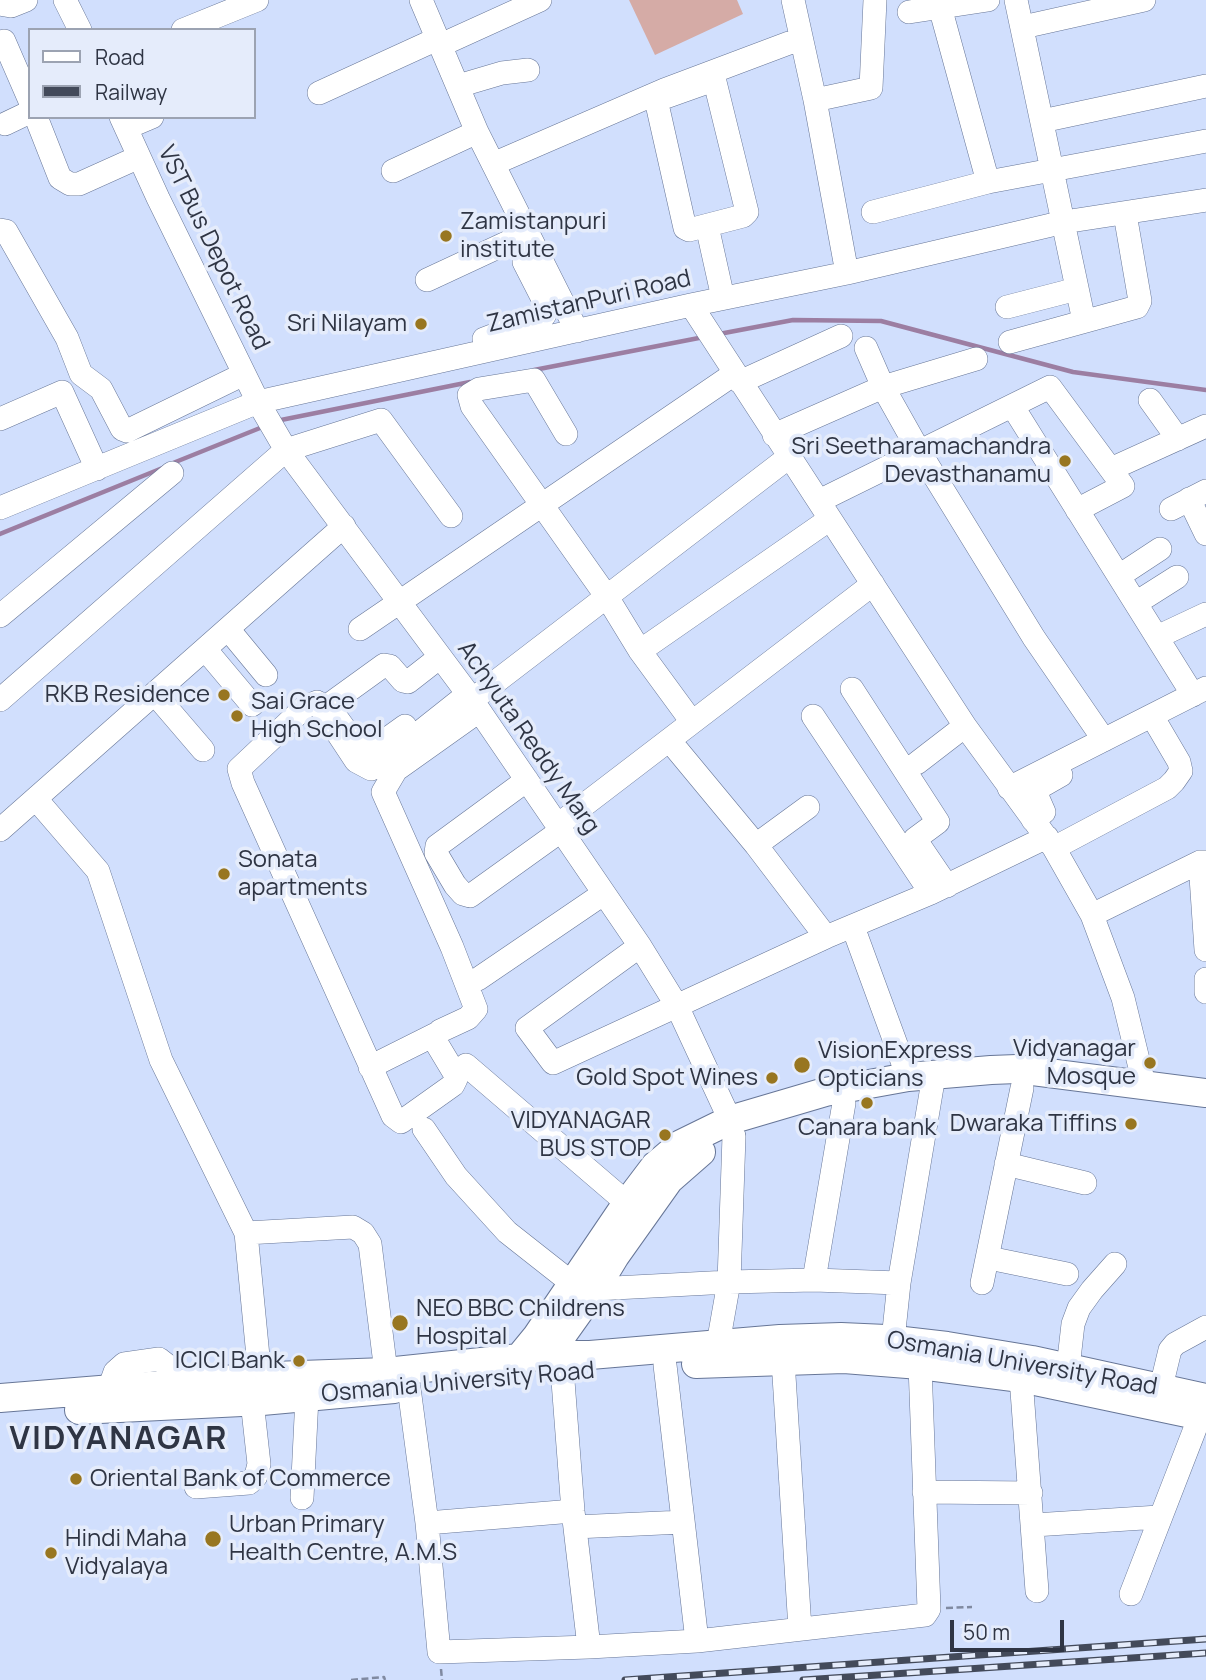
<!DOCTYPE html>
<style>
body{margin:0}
#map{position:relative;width:1206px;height:1680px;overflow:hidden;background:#d1dffd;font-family:Manrope,sans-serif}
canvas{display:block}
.legend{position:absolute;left:28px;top:28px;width:228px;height:91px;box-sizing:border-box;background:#e5ecfb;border:2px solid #9ca3b2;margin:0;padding:9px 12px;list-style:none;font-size:21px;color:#2f3544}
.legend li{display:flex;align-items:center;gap:14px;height:35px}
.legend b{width:35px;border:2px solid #9ca3b2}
.scale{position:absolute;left:950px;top:1620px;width:114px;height:32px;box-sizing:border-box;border:4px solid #2f3544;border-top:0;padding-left:9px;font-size:21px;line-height:24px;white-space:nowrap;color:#2f3544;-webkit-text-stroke:5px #e5ecfb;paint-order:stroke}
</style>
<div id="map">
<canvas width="1206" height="1680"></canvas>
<ul class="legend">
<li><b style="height:9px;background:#fff"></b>Road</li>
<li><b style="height:9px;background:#434a5a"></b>Railway</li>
</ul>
<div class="scale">50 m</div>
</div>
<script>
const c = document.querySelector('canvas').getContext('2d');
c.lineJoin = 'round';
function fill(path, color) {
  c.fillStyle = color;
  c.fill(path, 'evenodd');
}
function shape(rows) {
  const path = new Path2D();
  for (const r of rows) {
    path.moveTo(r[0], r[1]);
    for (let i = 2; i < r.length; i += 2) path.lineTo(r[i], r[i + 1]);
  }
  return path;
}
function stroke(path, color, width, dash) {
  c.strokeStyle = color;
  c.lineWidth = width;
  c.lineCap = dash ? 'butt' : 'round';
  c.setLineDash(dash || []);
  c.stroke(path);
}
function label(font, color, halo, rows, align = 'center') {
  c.font = font + ' Manrope,sans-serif';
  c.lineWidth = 7;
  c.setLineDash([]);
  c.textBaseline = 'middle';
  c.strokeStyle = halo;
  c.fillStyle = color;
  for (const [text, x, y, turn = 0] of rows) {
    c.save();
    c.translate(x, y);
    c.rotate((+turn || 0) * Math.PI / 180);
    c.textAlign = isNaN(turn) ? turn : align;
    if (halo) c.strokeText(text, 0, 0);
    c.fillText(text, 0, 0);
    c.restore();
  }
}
fill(shape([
 [629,0,737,0,743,14,655,55]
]), '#d5aba6');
stroke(shape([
 [719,334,793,320,881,321,1073,372,1206,390],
 [534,370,704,337],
 [276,421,470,382],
 [173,463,265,426],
 [0,534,165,467]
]), '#9c7ea2', 4.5);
const minor = shape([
 [65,0,80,30],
 [421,0,477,132,577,331],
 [793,0,815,100,847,273],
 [1016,0,1084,321],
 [0,4,11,6,26,0],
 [940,7,988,182],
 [909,12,988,0],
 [1023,27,1144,0],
 [183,30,257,0],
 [4,41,30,101],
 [441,45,540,0],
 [708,82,715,82,747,212,743,216,689,230,685,228,657,104,663,98,708,82],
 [458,86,502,73,528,70],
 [319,93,437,39],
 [815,100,871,88,875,0],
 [36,117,60,178,70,184,79,184,139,157],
 [121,117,158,198,258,402,286,450,468,694,640,946,677,1006,730,1120],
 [1042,121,1206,86],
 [5,124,30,112],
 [126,128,152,117],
 [493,164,664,90,789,43],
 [393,171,477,132],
 [873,212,988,182,1206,141],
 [707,226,723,298],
 [0,230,6,231,67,338,81,374,101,389,122,429,127,431,244,374],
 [427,280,528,233],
 [691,305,965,726,1054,848,1092,915,1123,998,1144,1084],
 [1007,307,1077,289],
 [484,339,544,316,546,312,546,305,524,262],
 [1010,342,1137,307,1140,301,1125,214],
 [866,348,883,387,919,451,1034,638,1104,740],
 [740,382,841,336],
 [1150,400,1178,439],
 [1013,407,1193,695],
 [0,419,62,392,97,469],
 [566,434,534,380,479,389,469,395,472,406,607,597,640,651,692,722],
 [774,435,883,387,976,359],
 [1111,469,1206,426],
 [1189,499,1206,534],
 [819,501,1050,387,1123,486,1077,510],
 [0,508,258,402,691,305,847,273,1064,222,1206,200],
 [1171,509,1206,491],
 [1119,576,1160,549],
 [1136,603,1177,577],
 [0,616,172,473],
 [228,629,266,675],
 [360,629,734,374],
 [1157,637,1206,614],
 [205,649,252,705],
 [640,651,830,519],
 [852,689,938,822,915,839,947,886],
 [155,694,203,750],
 [468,694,376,767,371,769,356,761,317,702,305,707,239,769,243,783,393,1116,401,1122,453,1085,456,1079,455,1074,434,1039,440,1031,468,1018,476,1009,452,947,383,792,396,770,479,711],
 [0,700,286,450,381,420,451,516],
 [472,700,789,457],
 [813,716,931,893],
 [405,726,370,751,360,750,331,710,330,704,384,665,390,666,403,681,408,682,440,657],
 [669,740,756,845,826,937],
 [917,763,965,726],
 [527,780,437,846,436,853,455,885,463,894,470,896,562,830],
 [1009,788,1206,688],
 [36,799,98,871,161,1060,246,1233,260,1377],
 [1033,820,1044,812,1037,796,1040,787,1061,775],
 [558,825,873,584],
 [0,830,344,526],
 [756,845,808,807],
 [1054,848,1167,788,1174,781,1181,771,1179,762,1152,716],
 [1200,862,1206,950],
 [1092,915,1200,862,1206,862],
 [853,927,908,1077],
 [640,946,527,1028,553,1063,826,937,931,893,1047,837],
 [478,979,603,894],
 [1206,979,1206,992],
 [466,1065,627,1203],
 [370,1067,436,1034],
 [424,1129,456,1176,507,1232,573,1284],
 [1006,1164,1085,1183],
 [246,1233,353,1227,363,1233,370,1244,386,1372],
 [989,1258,1067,1274],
 [814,1280,844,1103],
 [982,1283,1022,1088],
 [595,1289,729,1282,814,1280,899,1283],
 [893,1340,899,1283,932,1087],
 [718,1344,729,1282,734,1136],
 [561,1355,573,1511,589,1647],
 [783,1360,800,1629],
 [665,1365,697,1641],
 [1068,1368,1073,1324,1079,1308,1092,1290,1115,1264],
 [1021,1378,1037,1591],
 [1161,1387,1170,1350,1175,1344,1206,1327],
 [409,1388,427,1523,439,1652,589,1647,697,1641,925,1615,929,1609,920,1365],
 [109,1389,115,1372,124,1364,159,1359,168,1366,173,1384],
 [196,1487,249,1483,256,1476,259,1464,252,1401],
 [924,1492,1031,1493],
 [302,1498,307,1397],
 [427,1523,573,1511],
 [1034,1525,1159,1517],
 [575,1527,683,1522],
 [1131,1594,1200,1416]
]);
const major = shape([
 [548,1359,548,1355,595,1289,615,1256,669,1180,701,1152],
 [696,1364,844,1359,920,1365,1021,1378,1206,1417],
 [520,1367,519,1358,537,1336,627,1203,655,1166,681,1144,730,1120,825,1092,908,1077,991,1070,1017,1069,1206,1093],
 [0,1398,273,1376,386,1372,548,1355,590,1355,780,1339,841,1337,886,1339,947,1346,1032,1360,1206,1398],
 [79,1410,262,1401,394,1389]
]);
stroke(minor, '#677697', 24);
stroke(major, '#677697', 30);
stroke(shape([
 [946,1608,972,1607],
 [441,1669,442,1680],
 [351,1680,384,1677,385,1680]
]), '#808aa1', 2.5, [7, 3.5]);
stroke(minor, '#fff', 23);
stroke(major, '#fff', 28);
const rail = shape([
 [625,1680,1206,1639],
 [803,1680,1206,1653]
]);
stroke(rail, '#434a5a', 7);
stroke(rail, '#e5ecfb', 4.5, [13]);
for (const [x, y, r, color] of [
 [446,236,7,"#987620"],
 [421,324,7,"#987620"],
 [1065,461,7,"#987620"],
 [224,695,7,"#987620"],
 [237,716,7,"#987620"],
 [224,874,7,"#987620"],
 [1150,1063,7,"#987620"],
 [802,1065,9,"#987620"],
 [772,1078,7,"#987620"],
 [867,1103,7,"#987620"],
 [1131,1124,7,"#987620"],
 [665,1135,7,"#987620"],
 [400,1323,9,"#987620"],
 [299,1361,7,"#987620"],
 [76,1479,7,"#987620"],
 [213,1539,9,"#987620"],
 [51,1553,7,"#987620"]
]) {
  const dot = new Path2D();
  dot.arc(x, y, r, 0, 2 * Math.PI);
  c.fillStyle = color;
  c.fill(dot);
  stroke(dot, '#e5ecfb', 2.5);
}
label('24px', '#2f3544', '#e5ecfb', [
 ["Zamistanpuri",460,222],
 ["institute",460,250],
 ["Sri Nilayam",407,324,"right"],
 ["Sri Seetharamachandra",1051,447,"right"],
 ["Devasthanamu",1051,475,"right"],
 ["RKB Residence",210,695,"right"],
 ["Sai Grace",251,702],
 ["High School",251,730],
 ["Sonata",238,860],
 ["apartments",238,888],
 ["Vidyanagar",1136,1049,"right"],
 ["Mosque",1136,1077,"right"],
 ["VisionExpress",818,1051],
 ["Opticians",818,1079],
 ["Gold Spot Wines",758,1078,"right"],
 ["VIDYANAGAR",651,1121,"right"],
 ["BUS STOP",651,1149,"right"],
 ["Dwaraka Tiffins",1117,1124,"right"],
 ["Canara bank",867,1128,"center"],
 ["NEO BBC Childrens",416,1309],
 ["Hospital",416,1337],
 ["ICICI Bank",285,1361,"right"],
 ["Oriental Bank of Commerce",90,1479],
 ["Urban Primary",229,1525],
 ["Health Centre, A.M.S",229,1553],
 ["Hindi Maha",65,1539],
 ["Vidyalaya",65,1567]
], 'left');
label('24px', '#2f3544', '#e5ecfb', [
 ["VST Bus Depot Road",213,248,64],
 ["ZamistanPuri Road",589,302,-13],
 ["Achyuta Reddy Marg",528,738,55],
 ["Osmania University Road",1022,1364,10],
 ["Osmania University Road",458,1383,-5]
]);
c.letterSpacing = '2px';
label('bold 32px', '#2f3544', '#e5ecfb', [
 ["VIDYANAGAR",119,1440]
]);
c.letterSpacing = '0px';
</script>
